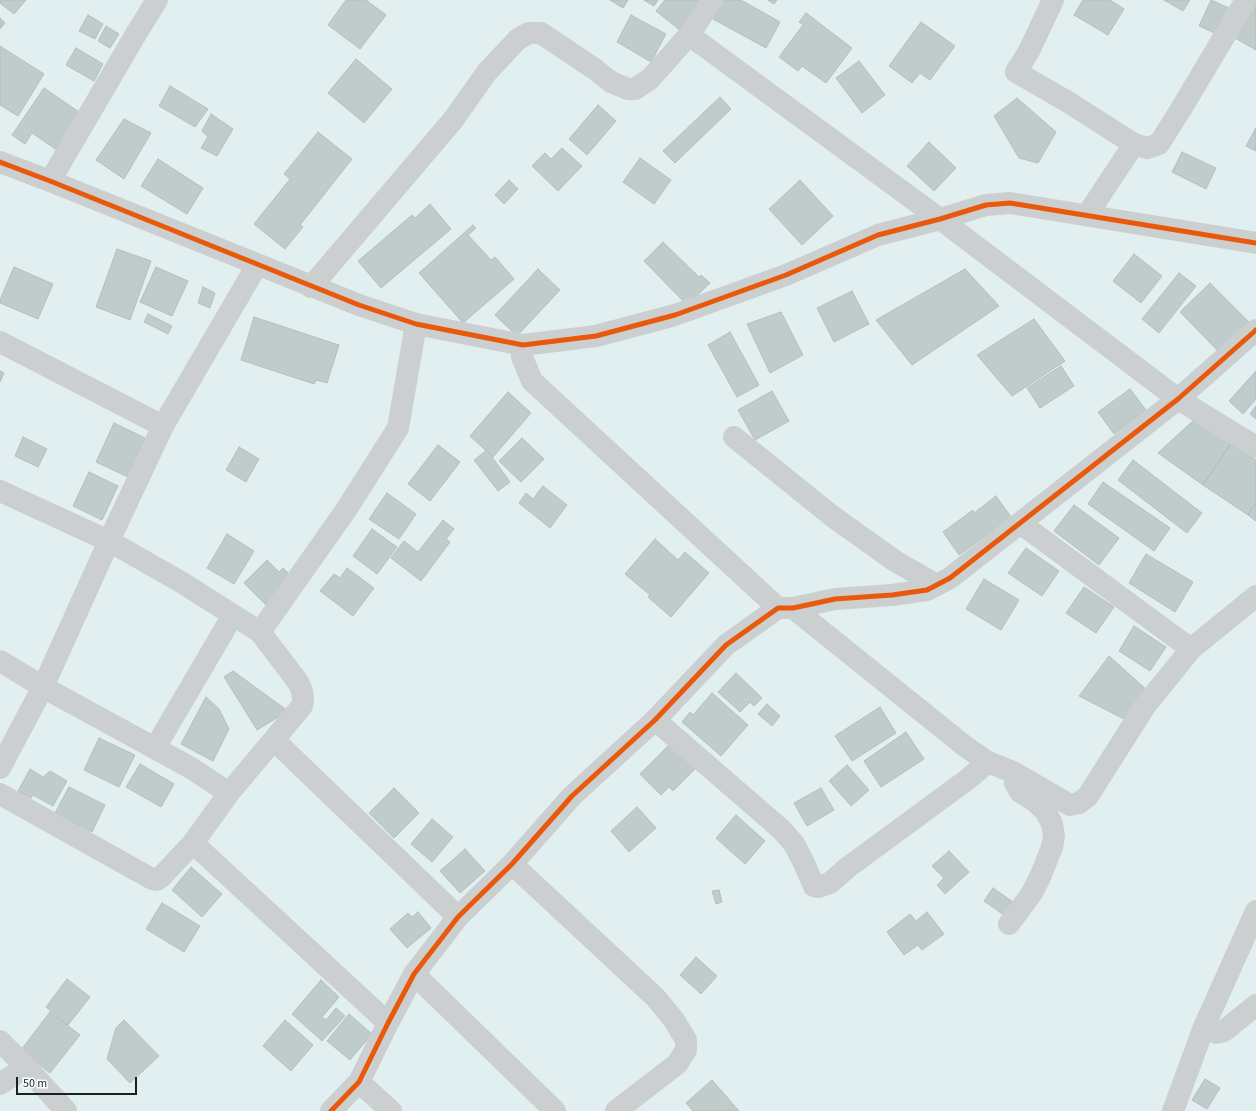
<!DOCTYPE html>
<style>
body{margin:0}
#map{position:relative;width:1256px;height:1111px;overflow:hidden;background:#e2eff0;font-family:"Source Sans 3",sans-serif}
canvas{display:block}
.scale{position:absolute;left:16px;top:1077px;width:121px;height:18px;box-sizing:border-box;border:2px solid #182121;border-top:0;padding-left:5px;font-size:12px;line-height:14px;white-space:nowrap;color:#182121;-webkit-text-stroke:3px #f9fefe;paint-order:stroke}
</style>
<div id="map">
<canvas width="1256" height="1111"></canvas>
<div class="scale">50 m</div>
</div>
<script>
const c = document.querySelector('canvas').getContext('2d');
c.lineJoin = 'round';
function fill(path, color) {
  c.fillStyle = color;
  c.fill(path, 'evenodd');
}
function shape(rows) {
  const path = new Path2D();
  for (const r of rows) {
    path.moveTo(r[0], r[1]);
    for (let i = 2; i < r.length; i += 2) path.lineTo(r[i], r[i + 1]);
  }
  return path;
}
function stroke(path, color, width, dash) {
  c.strokeStyle = color;
  c.lineWidth = width;
  c.lineCap = dash ? 'butt' : 'round';
  c.setLineDash(dash || []);
  c.stroke(path);
}
const building = shape([
 [0,0,26,0,14,14,0,3,0,0],
 [346,0,366,0,386,15,360,49,328,25,346,0],
 [610,0,628,0,623,8,610,0],
 [644,0,658,0,654,6,644,0],
 [665,0,703,0,681,31,656,11,665,0],
 [723,0,741,0,780,22,766,48,713,19,723,0],
 [768,0,777,0,774,4,768,0],
 [1083,0,1110,0,1124,9,1108,35,1074,15,1083,0],
 [1164,0,1190,0,1183,11,1164,0],
 [1211,0,1231,9,1219,35,1199,26,1211,0],
 [1256,0,1256,50,1230,35,1256,0],
 [806,13,852,48,826,83,802,66,798,71,779,57,803,25,799,22,806,13],
 [88,15,103,24,95,39,79,31,88,15],
 [631,15,666,34,651,62,617,42,631,15],
 [0,18,5,23,0,29,0,18],
 [921,22,955,46,930,80,920,73,912,83,889,66,921,22],
 [106,26,119,34,110,48,98,41,106,26],
 [0,46,44,74,18,116,0,105,0,46],
 [76,48,103,64,94,81,66,65,76,48],
 [356,59,392,89,364,123,328,93,356,59],
 [859,61,885,95,862,113,836,78,859,61],
 [170,86,208,109,195,127,159,106,170,86],
 [44,88,82,114,57,150,32,133,25,144,12,135,44,88],
 [720,97,731,109,675,163,663,151,720,97],
 [1017,98,1056,132,1038,163,1019,158,994,116,1017,98],
 [598,105,616,121,587,155,569,139,598,105],
 [211,114,233,129,217,156,201,148,208,137,202,131,211,114],
 [124,119,151,133,124,179,96,160,124,119],
 [1256,128,1256,151,1246,146,1256,128],
 [318,132,352,159,300,225,303,227,285,249,254,224,290,179,284,174,318,132],
 [929,142,956,168,934,191,907,166,929,142],
 [562,148,582,166,558,191,532,166,545,153,551,159,562,148],
 [1182,152,1216,168,1206,189,1172,172,1182,152],
 [640,158,671,180,654,204,623,182,640,158],
 [158,159,203,188,187,214,141,186,158,159],
 [509,180,518,189,504,204,495,195,509,180],
 [800,180,833,216,802,245,769,209,800,180],
 [430,204,451,229,381,288,358,261,412,215,415,218,430,204],
 [473,225,476,228,468,235,491,260,495,257,514,279,463,323,419,273,473,225],
 [663,242,699,277,701,275,710,283,687,305,644,261,663,242],
 [117,249,151,261,130,320,96,307,117,249],
 [1134,254,1162,276,1141,303,1113,281,1134,254],
 [14,267,53,284,38,319,0,303,0,300,14,267],
 [156,267,188,281,172,316,140,302,156,267],
 [538,269,560,290,517,336,495,315,538,269],
 [965,269,999,306,912,365,876,320,965,269],
 [1179,273,1196,286,1159,333,1142,319,1179,273],
 [1210,283,1250,323,1220,353,1180,312,1210,283],
 [203,287,215,293,210,308,198,303,203,287],
 [852,291,869,324,834,342,817,308,852,291],
 [781,312,803,355,770,373,747,324,781,312],
 [148,314,172,326,168,334,144,322,148,314],
 [254,317,339,345,327,383,316,380,314,384,241,360,254,317],
 [1034,319,1065,361,1012,396,977,355,1034,319],
 [730,332,759,385,737,397,708,345,730,332],
 [1061,366,1074,386,1040,408,1027,388,1061,366],
 [0,371,4,373,0,382,0,371],
 [1256,371,1256,399,1243,414,1229,401,1256,371],
 [1130,389,1146,410,1114,434,1098,412,1130,389],
 [772,391,789,421,755,440,738,410,772,391],
 [508,392,531,413,493,457,470,436,508,392],
 [1256,406,1256,419,1250,414,1256,406],
 [1195,419,1231,443,1203,485,1158,453,1195,419],
 [114,423,145,438,128,477,96,462,114,423],
 [23,437,47,449,38,467,15,456,23,437],
 [522,438,544,459,521,482,499,461,522,438],
 [1231,443,1256,460,1256,503,1248,515,1203,485,1231,443],
 [438,445,460,462,430,501,408,484,438,445],
 [239,447,259,459,246,482,226,470,239,447],
 [487,450,510,482,498,491,474,460,487,450],
 [1133,460,1202,513,1187,533,1118,480,1133,460],
 [89,472,118,486,102,520,73,506,89,472],
 [1103,482,1170,528,1154,551,1088,504,1103,482],
 [543,486,567,505,550,528,519,503,526,493,533,499,543,486],
 [387,493,416,514,399,539,369,519,387,493],
 [996,496,1011,517,959,555,943,532,973,510,974,513,996,496],
 [1256,503,1256,521,1248,515,1256,503],
 [1074,505,1119,538,1099,565,1054,531,1074,505],
 [443,520,454,529,446,539,450,542,421,581,391,558,404,541,418,552,443,520],
 [372,529,397,547,377,574,353,556,372,529],
 [227,534,254,551,234,584,207,568,227,534],
 [655,539,678,560,685,552,709,573,671,617,648,597,650,595,625,574,655,539],
 [1026,548,1059,571,1042,596,1008,573,1026,548],
 [1146,554,1193,582,1175,612,1129,583,1146,554],
 [267,560,279,572,283,568,293,578,266,605,244,583,267,560],
 [347,568,374,588,353,616,320,591,334,574,340,578,347,568],
 [984,579,1019,600,1001,630,966,609,984,579],
 [1084,587,1114,607,1096,633,1066,613,1084,587],
 [1134,626,1166,647,1150,671,1119,651,1134,626],
 [1109,656,1147,690,1124,719,1079,696,1109,656],
 [233,671,288,711,257,730,224,677,233,671],
 [736,673,762,698,754,706,750,702,740,712,718,692,736,673],
 [712,693,748,725,721,756,682,722,690,712,693,715,712,693],
 [206,697,219,709,229,729,213,761,181,744,206,697],
 [767,704,780,716,772,726,758,714,767,704],
 [880,707,896,733,852,761,835,736,880,707],
 [906,732,924,759,881,787,864,761,906,732],
 [99,738,135,755,119,787,84,770,99,738],
 [671,743,696,768,673,791,669,787,661,795,640,774,671,743],
 [140,764,174,784,161,807,126,787,140,764],
 [847,765,869,790,851,806,829,781,847,765],
 [30,769,43,777,50,771,67,781,53,806,33,795,31,798,18,791,30,769],
 [69,787,105,805,92,832,55,813,69,787],
 [394,788,419,813,394,838,369,813,394,788],
 [821,788,834,810,807,826,794,803,821,788],
 [637,807,656,828,629,852,611,831,637,807],
 [736,815,765,841,745,864,716,838,736,815],
 [432,819,453,837,432,862,411,844,432,819],
 [465,849,485,871,460,893,440,871,465,849],
 [949,851,969,872,945,894,937,885,944,878,932,866,949,851],
 [191,867,222,894,202,917,172,890,191,867],
 [993,888,1016,904,1007,917,984,901,993,888],
 [719,890,722,902,716,904,712,891,719,890],
 [162,903,200,926,184,952,146,929,162,903],
 [418,912,431,928,407,948,390,929,408,913,412,917,418,912],
 [927,912,944,934,922,950,918,945,904,955,887,932,910,914,916,921,927,912],
 [696,957,717,976,701,994,680,975,696,957],
 [67,979,90,997,68,1025,46,1007,67,979],
 [321,980,339,997,322,1017,326,1020,336,1008,345,1016,322,1041,292,1014,321,980],
 [50,1012,80,1035,50,1073,21,1050,50,1012],
 [349,1014,372,1034,350,1060,327,1041,349,1014],
 [124,1020,159,1056,130,1083,107,1059,116,1028,124,1020],
 [285,1020,313,1045,291,1071,263,1046,285,1020],
 [1205,1079,1220,1088,1207,1109,1192,1100,1205,1079],
 [712,1080,739,1111,693,1111,686,1103,712,1080]
]);
fill(building, '#c0cbcc');
stroke(building, '#b3bebe', 1);
stroke(shape([
 [712,0,689,35,940,219,1178,399,1256,447],
 [1053,0,1029,51,1016,72,1068,102,1134,144,1147,148,1159,144,1181,109,1246,0],
 [0,162,50,181,359,305,416,324,523,345,596,336,675,315,786,275,878,235,940,219,986,205,1010,203,1256,243],
 [50,181,136,34,157,0],
 [1087,215,1134,144],
 [311,287,453,120,487,72,518,39,529,33,541,33,596,70,611,82,628,89,635,89,650,79,689,35],
 [0,342,163,426],
 [523,345,522,357,532,381,778,608],
 [734,437,832,516,895,561,937,585],
 [0,491,109,541,181,582,260,632,298,682,302,691,303,699,302,706,229,793],
 [1020,523,1191,649],
 [793,608,966,747,988,762,1015,773,1070,805,1079,803,1088,796,1145,706,1191,649,1256,596],
 [260,632,346,510,398,428,416,324],
 [0,661,43,687,191,768,229,793,193,843,162,876,157,880,152,879,0,794],
 [655,720,782,830,794,844,803,861,814,886,818,887,830,883,847,868,968,779,988,762],
 [274,740,458,917],
 [155,748,233,615],
 [0,768,43,687,109,541,163,426,257,265],
 [193,843,388,1023],
 [512,864,655,997,674,1020,686,1040,686,1050,677,1064,616,1111],
 [1009,924,1032,893,1041,875,1052,847,1054,836,1052,824,1046,812,1036,802,1020,792,1015,783],
 [414,974,555,1111],
 [1204,1027,1216,1033,1224,1031,1256,1005],
 [0,1041,26,1067,66,1111],
 [359,1082,391,1111],
 [0,1084,26,1067],
 [331,1111,359,1082,388,1023,414,974,458,917,512,864,572,796,655,720,726,645,778,608,793,608,835,599,892,595,927,590,950,578,1178,399,1256,330],
 [1173,1111,1204,1027,1256,911]
]), '#cccfcf', 22);
stroke(shape([
 [0,162,50,181,359,305,416,324,523,345,596,336,675,315,786,275,878,235,940,219,986,205,1010,203,1256,243],
 [331,1111,359,1082,388,1023,414,974,458,917,512,864,572,796,655,720,726,645,778,608,793,608,835,599,892,595,927,590,950,578,1178,399,1256,330]
]), '#e8590c', 5);
</script>
